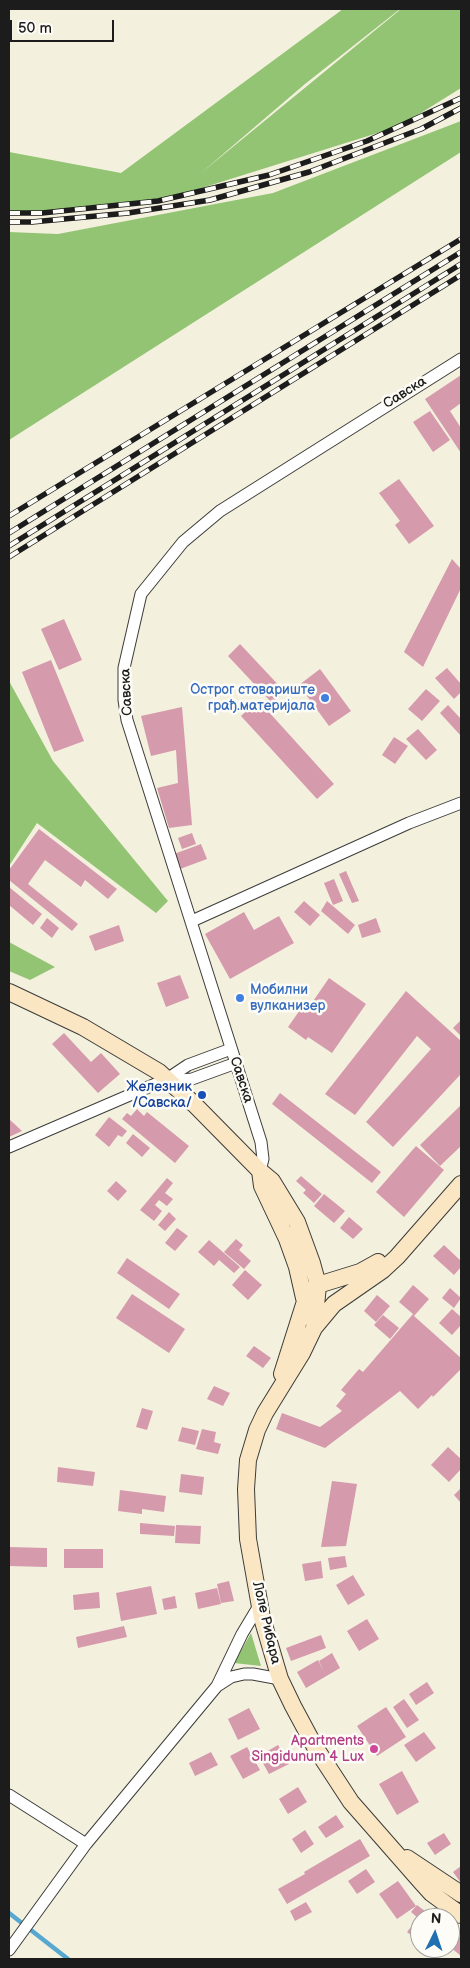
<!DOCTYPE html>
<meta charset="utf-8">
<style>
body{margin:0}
#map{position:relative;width:470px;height:1968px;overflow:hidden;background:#f4f0de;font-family:"Balsamiq Sans",sans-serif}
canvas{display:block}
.frame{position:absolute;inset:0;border:10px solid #1c1c1c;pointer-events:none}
.north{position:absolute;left:410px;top:1908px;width:50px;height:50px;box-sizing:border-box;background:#fdfcf7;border:1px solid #a3a29f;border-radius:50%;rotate:4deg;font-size:14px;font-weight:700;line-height:20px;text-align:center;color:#1c1c1c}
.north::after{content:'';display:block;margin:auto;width:18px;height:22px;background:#1f6fb2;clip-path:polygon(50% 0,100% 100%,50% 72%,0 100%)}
.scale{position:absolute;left:10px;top:20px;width:104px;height:22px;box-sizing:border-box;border:2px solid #1c1c1c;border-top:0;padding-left:6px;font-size:15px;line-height:18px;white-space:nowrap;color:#1c1c1c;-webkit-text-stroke:4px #fdfcf7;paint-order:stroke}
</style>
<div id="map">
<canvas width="470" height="1968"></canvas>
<div class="frame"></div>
<div class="north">N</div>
<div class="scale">50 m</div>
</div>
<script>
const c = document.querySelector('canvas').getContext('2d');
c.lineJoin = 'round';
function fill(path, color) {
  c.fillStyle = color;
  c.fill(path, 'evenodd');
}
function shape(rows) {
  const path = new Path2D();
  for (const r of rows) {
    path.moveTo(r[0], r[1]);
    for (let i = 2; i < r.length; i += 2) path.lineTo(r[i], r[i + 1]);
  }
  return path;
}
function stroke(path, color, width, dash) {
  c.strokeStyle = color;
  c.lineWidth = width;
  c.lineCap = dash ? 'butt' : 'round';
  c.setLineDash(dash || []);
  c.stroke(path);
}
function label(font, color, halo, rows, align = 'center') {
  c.font = font + ' "Balsamiq Sans",sans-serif';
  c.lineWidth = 5;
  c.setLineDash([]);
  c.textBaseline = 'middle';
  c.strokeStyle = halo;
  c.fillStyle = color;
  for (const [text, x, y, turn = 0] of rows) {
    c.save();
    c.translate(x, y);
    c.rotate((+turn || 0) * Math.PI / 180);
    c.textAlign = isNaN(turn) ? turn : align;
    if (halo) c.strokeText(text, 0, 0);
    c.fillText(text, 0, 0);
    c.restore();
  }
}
fill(shape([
 [343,9,400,9,305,84,201,173,401,9,461,9,461,88,400,126,173,197,42,213,9,213,9,152,121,173],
 [461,121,461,152,9,440,9,232,58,234,273,193],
 [9,681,53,761,168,901,156,913,37,823,9,866],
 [9,942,55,967,30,980,9,971],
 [251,1633,261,1666,234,1663]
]), '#92c474');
stroke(shape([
 [9,1913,68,1959]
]), '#56a8d1', 4.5);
fill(shape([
 [461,375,461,403,450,411,461,428,461,453,425,399],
 [430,411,450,440,433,452,413,422],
 [399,479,434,526,409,544,395,525,400,521,379,493],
 [452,559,461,569,461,588,423,667,404,652],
 [64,619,82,660,59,670,41,629],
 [240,644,285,692,272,703,228,656],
 [51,660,84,741,54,752,22,672],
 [447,668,461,684,461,692,454,699,435,678],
 [320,669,351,711,329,726,299,685],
 [426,689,440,701,422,721,408,709],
 [258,700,334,784,317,799,241,716],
 [448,705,461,719,461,736,440,713],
 [182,707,192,825,169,828,157,788,178,783,176,750,151,756,141,716],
 [418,729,437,750,426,760,406,739],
 [394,737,408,746,395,764,382,755],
 [39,829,117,889,108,899,85,880,81,887,45,860,28,884,78,924,72,931,9,880,9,870],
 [192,833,196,844,182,849,178,838],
 [201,844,207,859,180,869,174,854],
 [346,871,359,901,352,903,339,874],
 [334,879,343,901,333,905,324,883],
 [9,887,42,914,33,925,9,905],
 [304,901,320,915,310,926,294,912],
 [327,901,355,925,348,934,321,911],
 [244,912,254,930,279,916,294,943,230,979,205,934],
 [47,918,59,928,52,938,40,928],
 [376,918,381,932,362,938,358,925],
 [119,925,124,941,95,951,89,936],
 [180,975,189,998,166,1007,157,983],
 [329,978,366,1004,332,1053,308,1037,306,1040,288,1027,300,1010,305,1013],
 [406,991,461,1041,461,1076,460,1075,393,1147,366,1122,431,1049,417,1036,355,1115,325,1094],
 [461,1020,461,1036,453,1028],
 [64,1033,91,1062,101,1053,120,1074,98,1093,52,1044],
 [280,1093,381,1172,372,1183,272,1104],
 [461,1105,461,1146,440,1166,420,1145],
 [137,1109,144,1116,147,1112,189,1146,175,1163,122,1119,127,1113,131,1116],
 [109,1117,127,1131,122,1137,118,1135,109,1147,95,1135],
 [9,1119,22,1131,9,1137],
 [133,1134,150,1148,142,1157,126,1143],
 [416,1146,444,1170,404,1217,376,1192],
 [301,1176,322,1194,314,1203,303,1193,306,1190,296,1181],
 [167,1178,173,1183,165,1193,173,1199,167,1206,159,1200,155,1205,162,1211,154,1221,140,1210],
 [116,1181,127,1191,118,1201,107,1191],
 [324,1194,345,1211,334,1223,314,1206],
 [169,1212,176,1219,165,1231,158,1225],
 [349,1217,363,1229,353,1239,340,1228],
 [177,1228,188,1236,175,1251,165,1243],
 [236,1239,243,1245,239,1250,251,1261,244,1269,224,1252],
 [209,1240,240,1267,234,1273,219,1260,214,1266,198,1252],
 [444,1245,461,1261,461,1267,454,1275,433,1256],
 [127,1258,180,1294,169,1309,117,1273],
 [245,1270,262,1285,248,1300,232,1285],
 [413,1285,429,1299,414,1316,461,1358,461,1369,433,1397,432,1395,418,1409,400,1391,325,1448,276,1429,282,1413,320,1427,342,1411,336,1406,346,1394,341,1390,359,1369,363,1372,413,1314,399,1302],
 [450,1288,461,1298,454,1308,442,1298],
 [132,1294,185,1329,169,1353,116,1318],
 [377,1295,390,1306,376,1322,364,1311],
 [452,1309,461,1317,461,1325,452,1335,439,1323],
 [383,1315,399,1328,390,1339,374,1325],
 [254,1346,271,1358,263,1368,246,1356],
 [214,1386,230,1393,223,1406,207,1399],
 [142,1408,153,1411,147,1430,136,1427],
 [182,1427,199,1431,195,1445,178,1441],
 [202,1429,216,1432,214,1442,221,1444,218,1454,196,1449],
 [448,1447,461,1459,461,1469,449,1482,431,1465],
 [58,1467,95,1472,93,1486,57,1482],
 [181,1474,204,1477,202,1495,179,1492],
 [332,1481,357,1484,346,1546,321,1547],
 [461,1488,461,1503,454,1495],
 [120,1490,166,1496,164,1512,142,1509,142,1514,118,1511],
 [140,1523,175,1526,174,1536,140,1534],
 [176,1525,201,1526,200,1544,175,1543],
 [9,1547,47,1548,47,1567,9,1566],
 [64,1549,103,1549,103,1568,64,1568],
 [345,1556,347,1567,330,1570,328,1558],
 [321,1561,323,1578,305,1581,302,1564],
 [353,1575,365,1595,348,1605,336,1585],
 [229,1581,234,1601,221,1603,217,1584],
 [151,1586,157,1614,121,1621,116,1593],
 [217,1588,221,1604,198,1609,195,1593],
 [99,1592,100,1608,74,1610,73,1595],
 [175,1596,177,1608,164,1610,162,1599],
 [367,1619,379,1639,359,1651,347,1631],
 [124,1626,127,1637,78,1648,76,1637],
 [321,1635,326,1648,291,1661,286,1648],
 [332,1653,340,1668,306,1688,297,1672,318,1660,324,1672,319,1661],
 [427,1682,434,1693,416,1705,409,1694],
 [404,1699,419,1720,407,1728,393,1707],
 [386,1707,406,1737,377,1756,357,1726],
 [249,1708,260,1729,238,1740,228,1719],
 [424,1732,436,1748,416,1762,404,1745],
 [278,1745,289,1764,269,1774,259,1756],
 [247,1747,260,1770,243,1779,230,1756],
 [211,1752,218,1765,195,1776,189,1763],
 [402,1771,419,1802,397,1815,379,1784],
 [298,1787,307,1802,288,1814,279,1799],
 [336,1815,344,1827,326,1838,318,1827],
 [305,1830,314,1844,301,1853,292,1839],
 [444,1833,451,1844,435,1855,427,1843],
 [360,1839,370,1856,287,1904,278,1889,305,1874,304,1872],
 [461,1866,461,1883,453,1872],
 [366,1869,375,1882,357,1894,348,1881],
 [398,1881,416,1906,397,1919,379,1894],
 [306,1902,312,1912,295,1921,290,1911],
 [417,1905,434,1918,420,1918,420,1934,416,1939,407,1932,418,1918,411,1912],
 [450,1930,461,1938,461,1956,450,1947]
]), '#d59aac');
const street = shape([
 [192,921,409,823,461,803],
 [167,1079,181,1080,192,1079,236,1063],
 [9,1147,167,1079,188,1065,231,1049],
 [260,1171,263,1159,261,1142,127,720,124,700,124,668,141,594,183,542,220,511,461,359],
 [217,1686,231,1677,244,1674,253,1674,280,1679],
 [9,1795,86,1844],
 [9,1950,86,1844,217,1686,242,1634,260,1604]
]);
const secondary = shape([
 [9,992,83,1027,159,1072,194,1104,260,1171,272,1181,297,1222,312,1263,318,1285,314,1328],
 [260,1171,262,1186,287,1239,297,1267,304,1298,308,1302],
 [461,1184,397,1257,383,1270,334,1304,314,1328,302,1353,265,1413,257,1430,248,1460,246,1489,248,1539,262,1618,280,1679,293,1706,315,1747,351,1802,422,1883,431,1893,461,1915],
 [282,1374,308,1292,318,1285,360,1272,378,1262],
 [407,1858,461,1894]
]);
stroke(street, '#3c3c39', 13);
stroke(secondary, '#3c3c39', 18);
stroke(street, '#fff', 11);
stroke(secondary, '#fbe6c4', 16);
const rail = shape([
 [9,213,42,213,158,201,269,175,367,141,461,98],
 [9,222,32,222,128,213,210,200,309,172,421,129,461,108],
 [9,516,461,239],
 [9,533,461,252],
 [9,546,461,264],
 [9,557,461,275]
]);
stroke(rail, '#1c1c1c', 5.5);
stroke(rail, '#fdfcf7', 4, [11]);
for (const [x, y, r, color] of [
 [325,698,5,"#3f7fe0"],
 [240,998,5,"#3f7fe0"],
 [202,1095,5,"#1a4fb4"],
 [374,1749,5,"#d1479c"]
]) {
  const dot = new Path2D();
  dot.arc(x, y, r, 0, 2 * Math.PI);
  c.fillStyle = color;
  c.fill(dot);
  stroke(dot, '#fdfcf7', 2);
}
label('14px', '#1c1c1c', '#fdfcf7', [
 ["Савска",405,393,-32],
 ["Савска",127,692,-93],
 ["Савска",241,1080,72],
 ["Лоле Рибара",266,1623,77]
]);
label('14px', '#366cbe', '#fdfcf7', [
 ["Острог стовариште",315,690],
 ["грађ.материјала",315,706],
 ["Мобилни",250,990,"left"],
 ["вулканизер",250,1006,"left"]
], 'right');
label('14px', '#164399', '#fdfcf7', [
 ["Железник",192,1087],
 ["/Савска/",192,1103]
], 'right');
label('14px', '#b23c85', '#fdfcf7', [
 ["Apartments",364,1741],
 ["Singidunum 4 Lux",364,1757]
], 'right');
</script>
